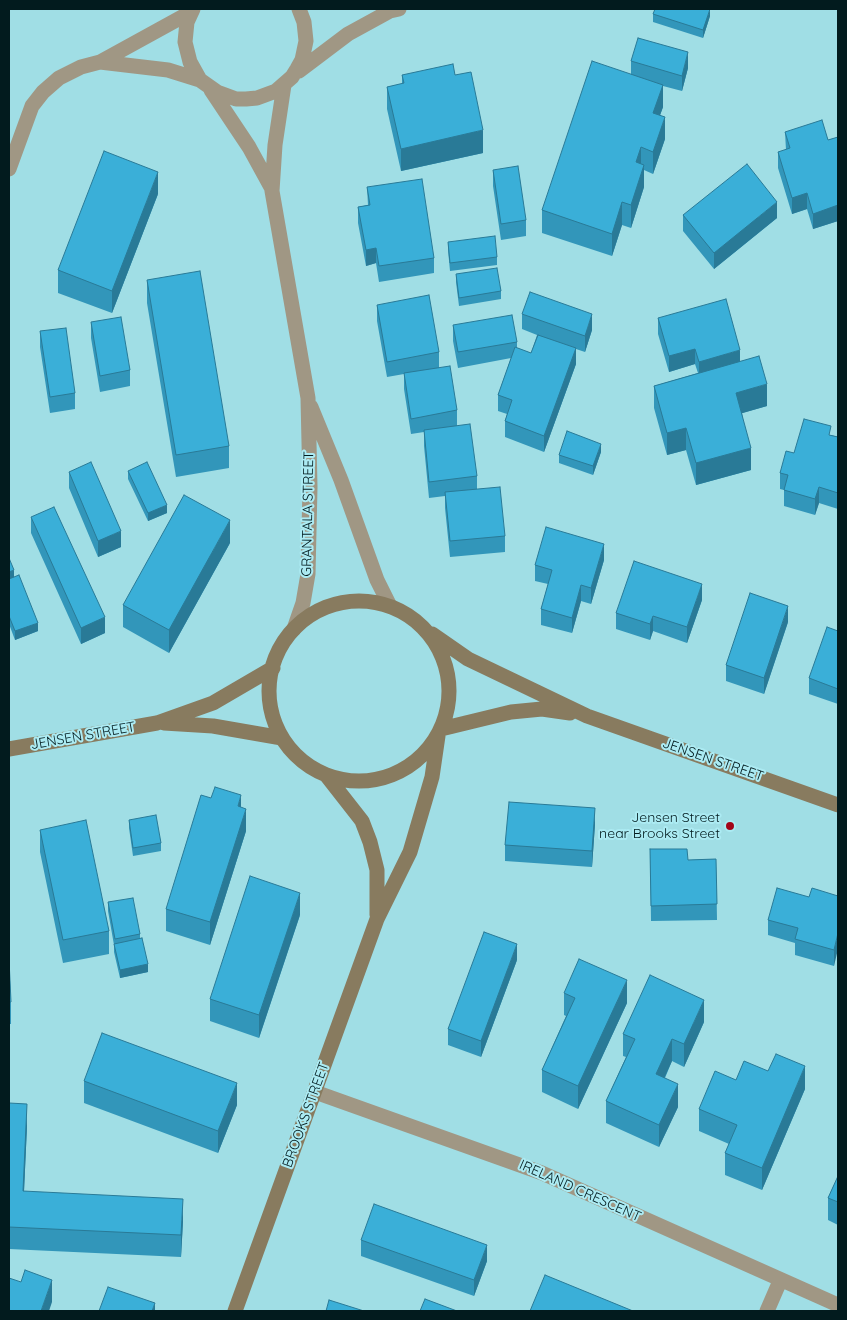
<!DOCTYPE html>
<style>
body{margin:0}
#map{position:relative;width:847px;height:1320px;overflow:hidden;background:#a0dee5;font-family:Quicksand,sans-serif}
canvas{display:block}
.frame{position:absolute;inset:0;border:10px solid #021b1e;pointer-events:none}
</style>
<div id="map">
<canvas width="847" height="1320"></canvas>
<div class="frame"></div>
</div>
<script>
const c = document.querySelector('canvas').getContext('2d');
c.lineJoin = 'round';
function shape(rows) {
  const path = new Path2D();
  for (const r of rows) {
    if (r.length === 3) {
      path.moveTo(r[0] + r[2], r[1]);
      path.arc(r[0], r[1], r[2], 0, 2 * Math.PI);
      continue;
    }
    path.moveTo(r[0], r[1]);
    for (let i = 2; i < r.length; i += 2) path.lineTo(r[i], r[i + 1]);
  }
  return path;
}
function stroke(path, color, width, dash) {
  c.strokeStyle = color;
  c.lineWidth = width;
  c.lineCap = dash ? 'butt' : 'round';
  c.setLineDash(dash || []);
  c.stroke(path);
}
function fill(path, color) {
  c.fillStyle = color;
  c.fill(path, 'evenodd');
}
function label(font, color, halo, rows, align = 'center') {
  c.font = font + ' Quicksand,sans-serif';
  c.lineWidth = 4;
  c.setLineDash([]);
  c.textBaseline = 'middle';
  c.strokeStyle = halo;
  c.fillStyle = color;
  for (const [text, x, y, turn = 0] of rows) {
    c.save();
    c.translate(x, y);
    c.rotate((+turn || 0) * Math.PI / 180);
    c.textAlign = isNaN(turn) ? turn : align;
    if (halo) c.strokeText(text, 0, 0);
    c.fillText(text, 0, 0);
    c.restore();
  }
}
stroke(shape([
 [193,9,187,22,185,42,190,62,200,80,217,92,236,99,246,99,257,98,276,91,292,77,297,69,302,60,306,41,304,22,299,9],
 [100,62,168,70,200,80],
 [299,71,348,34,390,11,399,9],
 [284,85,275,145,272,191,308,398,310,487,308,574,303,603,294,629],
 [211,90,249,147,272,189],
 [9,169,32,106,43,92,59,78,81,67,100,62,191,12],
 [311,407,341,480,377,580,390,606],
 [315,1092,542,1173,838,1305],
 [767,1311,780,1281]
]), '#a09784', 15);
stroke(shape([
 [359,691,90],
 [432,634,468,659,587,716,838,805],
 [164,723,213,726,282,738],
 [441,729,511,712,542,709,570,713],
 [9,749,157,723,213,703,273,668],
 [326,775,362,821,370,842,377,870,377,915],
 [235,1311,377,919,410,852,432,777,438,736]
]), '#887b5f', 15);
fill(shape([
 [653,14,710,16,703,38,653,22],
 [631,61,688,68,682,91,663,86,663,107,660,115,665,139,653,174,644,170,644,187,631,228,622,225,612,256,542,233,542,210,631,74],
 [402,75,455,75,483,153,401,171,387,109,387,87,402,84],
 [785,132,828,140,838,137,838,221,813,229,807,209,792,214,778,168,778,152,786,150],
 [493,170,526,220,526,236,501,240,493,186],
 [367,187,434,258,434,273,379,282,376,263,366,266,358,223,358,207,368,205],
 [158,194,112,313,58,293,58,270],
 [683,215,777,218,714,269,683,231],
 [448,242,497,257,497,265,450,271,448,250],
 [456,274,501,291,501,299,459,306,456,282],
 [147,280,229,446,229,468,176,477,147,303],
 [377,305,439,352,439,368,457,410,457,426,477,476,477,489,505,536,505,552,450,557,445,508,445,496,429,498,424,446,424,432,411,434,404,389,404,374,387,377,377,321],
 [522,314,592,330,585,352,576,349,576,364,544,452,505,437,505,421,507,414,498,411,498,395,511,358,458,368,453,341,453,325,517,342,517,348,531,353,537,335,522,329],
 [658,318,740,361,767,406,742,413,751,470,696,485,686,450,667,455,654,408,654,386,698,373,695,364,669,372,658,334],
 [91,322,130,370,130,386,100,392,91,338],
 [40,331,75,393,75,409,50,413,40,347],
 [831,435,838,437,838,509,819,503,815,515,784,506,784,490,780,489,780,473,794,453],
 [601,452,593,475,559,463,559,455],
 [128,471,167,513,148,521,128,479],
 [69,472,121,547,98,557,69,488],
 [31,517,105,633,81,644,31,533],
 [230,543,169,653,123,627,123,605],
 [9,558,14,577,38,631,15,640,9,624],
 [604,560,591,604,581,601,572,633,541,625,541,609,548,584,535,581,535,565],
 [702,600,687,643,653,631,650,640,616,629,616,613],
 [788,622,764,694,726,681,726,665],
 [838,631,838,704,809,694,809,678],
 [241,808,246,831,210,945,166,931,166,909],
 [129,820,161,843,161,851,133,856,129,828],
 [595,824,592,867,505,861,505,845],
 [40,830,109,931,109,954,63,963,40,852],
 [650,849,688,860,716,859,717,920,651,921],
 [838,896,834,966,795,955,795,943,768,935,768,920,809,897],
 [108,902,140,934,140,938,148,972,120,978,114,952,114,945,108,911],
 [300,915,259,1038,210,1021,210,999],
 [9,959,11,1002,11,1024,9,1024],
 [517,960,481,1057,448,1045,448,1029],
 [564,993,627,1003,578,1109,542,1092,542,1070,566,1016,564,1015],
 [704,1022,684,1067,672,1061,665,1078,678,1107,659,1147,606,1123,606,1101,626,1057,623,1056,623,1034],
 [736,1080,805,1089,762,1190,725,1175,725,1153,729,1144,699,1131,699,1109],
 [84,1081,237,1105,218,1153,84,1103],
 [9,1103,27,1126,24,1191,183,1221,181,1257,9,1249],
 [838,1176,838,1225,828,1220,828,1198],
 [361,1240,487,1261,474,1296,361,1256]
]), '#3296ba');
fill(shape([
 [710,9,710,16,703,38,703,30],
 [688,52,688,68,682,91,682,76],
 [663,85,663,107,653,135,653,113],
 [665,117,665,139,653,174,653,152],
 [483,130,483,153,401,171,401,149],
 [641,147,641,169,636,162],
 [644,165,644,187,631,228,631,205],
 [158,172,158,194,112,313,112,291],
 [807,193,807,209,792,214,792,198],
 [622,202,622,225,612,256,612,234],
 [777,202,777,218,714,269,714,253],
 [838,205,838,221,813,229,813,214],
 [376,248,376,263,366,266,366,250],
 [592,314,592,330,585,352,585,336],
 [576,348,576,364,544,452,544,436],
 [695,349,695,364,669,372,669,356],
 [740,350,740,365,699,377,699,362],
 [767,384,767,406,736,415,736,393],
 [686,428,686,450,667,455,667,433],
 [601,444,601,452,593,475,593,466],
 [751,448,751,470,696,485,696,463],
 [819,487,819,503,815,515,815,499],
 [167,505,167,513,148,521,148,513],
 [230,520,230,543,169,653,169,630],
 [121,531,121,547,98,557,98,541],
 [604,544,604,560,591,604,591,588],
 [14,570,14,578,9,581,9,572],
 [702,584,702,600,687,643,687,627],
 [581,585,581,601,572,633,572,618],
 [788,606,788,622,764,694,764,678],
 [653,616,653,631,650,640,650,624],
 [105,617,105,633,81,644,81,628],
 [38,623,38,631,15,640,15,631],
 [241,795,241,817,238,806],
 [595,808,595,824,592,867,592,851],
 [246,809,246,831,210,945,210,922],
 [300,893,300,915,259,1038,259,1015],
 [838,933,838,949,834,966,834,950],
 [517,944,517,960,481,1057,481,1041],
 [148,964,148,972,120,978,120,970],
 [627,980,627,1003,578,1109,578,1086],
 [704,1000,704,1022,684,1067,684,1044],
 [672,1039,672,1061,656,1096,656,1074],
 [805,1066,805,1089,762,1190,762,1168],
 [237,1083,237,1105,218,1153,218,1131],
 [678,1084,678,1107,659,1147,659,1125],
 [27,1104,27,1126,23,1213,23,1191],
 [183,1199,183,1221,181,1257,181,1235],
 [487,1245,487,1261,474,1296,474,1280],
 [52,1280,52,1302,49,1311,41,1311],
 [155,1303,155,1311,152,1311]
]), '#297a97');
const building = shape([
 [655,9,710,9,703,30,653,14,655,9],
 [638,38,688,52,682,76,631,61,638,38],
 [592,61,663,85,653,113,665,117,653,152,641,147,636,162,644,165,631,205,622,202,612,234,542,210,592,61],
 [453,64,455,75,471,72,483,130,401,149,387,87,404,83,402,75,453,64],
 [822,120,828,140,838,137,838,205,813,214,807,193,792,198,778,152,790,148,785,132,822,120],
 [104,151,158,172,112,291,58,270,104,151],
 [747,164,777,202,714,253,683,215,747,164],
 [518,166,526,220,501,224,493,170,518,166],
 [422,179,434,258,379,266,376,248,366,250,358,207,370,205,367,187,422,179],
 [495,236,497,257,450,263,448,242,495,236],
 [497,268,501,291,459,298,456,274,497,268],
 [200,271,229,446,176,455,147,280,200,271],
 [530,292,592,314,585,336,522,314,530,292],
 [429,295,439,352,387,362,377,305,429,295],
 [726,299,740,350,699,362,695,349,669,356,658,318,726,299],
 [512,315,517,342,458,352,453,325,512,315],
 [121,317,130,370,100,376,91,322,121,317],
 [66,328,75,393,50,397,40,331,66,328],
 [538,335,576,348,544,436,505,421,512,400,498,395,515,347,531,353,538,335],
 [759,356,767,384,736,393,751,448,696,463,686,428,667,433,654,386,759,356],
 [450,366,457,410,411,419,404,373,450,366],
 [804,419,831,426,829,435,838,437,838,493,819,487,815,499,784,490,788,475,780,473,786,451,794,453,804,419],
 [470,424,477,476,429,482,424,430,470,424],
 [567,431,601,444,593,466,559,455,567,431],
 [91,462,121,531,98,541,69,472,91,462],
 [147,462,167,505,148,513,128,471,147,462],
 [500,487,505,536,450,541,445,492,500,487],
 [184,495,230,520,169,630,123,605,184,495],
 [54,507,105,617,81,628,31,517,54,507],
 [546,527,604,544,591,588,581,585,572,618,541,609,552,570,535,565,546,527],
 [9,558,14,570,9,572,9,558],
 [634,561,702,584,687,627,653,616,650,624,616,613,634,561],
 [19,575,38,623,15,631,9,616,9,579,19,575],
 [750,593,788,606,764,678,726,665,750,593],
 [827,627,838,631,838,689,809,678,827,627],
 [215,787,241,795,238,806,246,809,210,922,166,909,201,795,211,798,215,787],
 [509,802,595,808,592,851,505,845,509,802],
 [156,815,161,843,133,848,129,820,156,815],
 [86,820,109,931,63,940,40,830,86,820],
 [650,849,687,849,688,860,716,859,717,904,651,906,650,849],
 [250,876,300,893,259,1015,210,999,250,876],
 [777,888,809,897,812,888,838,896,838,933,834,950,795,939,798,928,768,920,777,888],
 [133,898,140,934,115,939,108,902,133,898],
 [484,932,517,944,481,1041,448,1029,484,932],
 [142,938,148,964,120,970,114,944,142,938],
 [9,959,11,1002,9,1002,9,959],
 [579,959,627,980,578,1086,542,1070,575,998,564,993,579,959],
 [650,975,704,1000,684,1044,672,1039,656,1074,678,1084,659,1125,606,1101,635,1039,623,1034,650,975],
 [102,1033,237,1083,218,1131,84,1081,102,1033],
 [776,1054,805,1066,762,1168,725,1153,737,1125,699,1109,715,1071,736,1080,744,1061,768,1071,776,1054],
 [9,1103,27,1104,23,1191,183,1199,181,1235,9,1227,9,1103],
 [838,1176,838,1202,828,1198,838,1176],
 [374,1204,487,1245,474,1280,361,1240,374,1204],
 [25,1270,52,1280,41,1311,9,1311,9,1278,21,1282,25,1270],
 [545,1275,633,1311,530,1311,545,1275],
 [108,1287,155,1303,152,1311,99,1311,108,1287],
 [425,1299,457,1311,420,1311,425,1299],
 [329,1300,364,1311,326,1311,329,1300]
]);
fill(building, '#3aafd8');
stroke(building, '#297a97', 1);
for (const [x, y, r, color] of [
 [730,826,5,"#a20518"]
]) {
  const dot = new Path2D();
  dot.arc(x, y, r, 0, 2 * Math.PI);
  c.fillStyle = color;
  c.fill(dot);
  stroke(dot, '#acebf3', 2);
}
label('14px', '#021b1e', '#acebf3', [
 ["GRANTALA STREET",308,514,-89],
 ["JENSEN STREET",83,736,-10],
 ["JENSEN STREET",713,760,19],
 ["BROOKS STREET",306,1115,-70],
 ["IRELAND CRESCENT",580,1191,24]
]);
label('14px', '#021b1e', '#acebf3', [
 ["Jensen Street",720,818],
 ["near Brooks Street",720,834]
], 'right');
</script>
